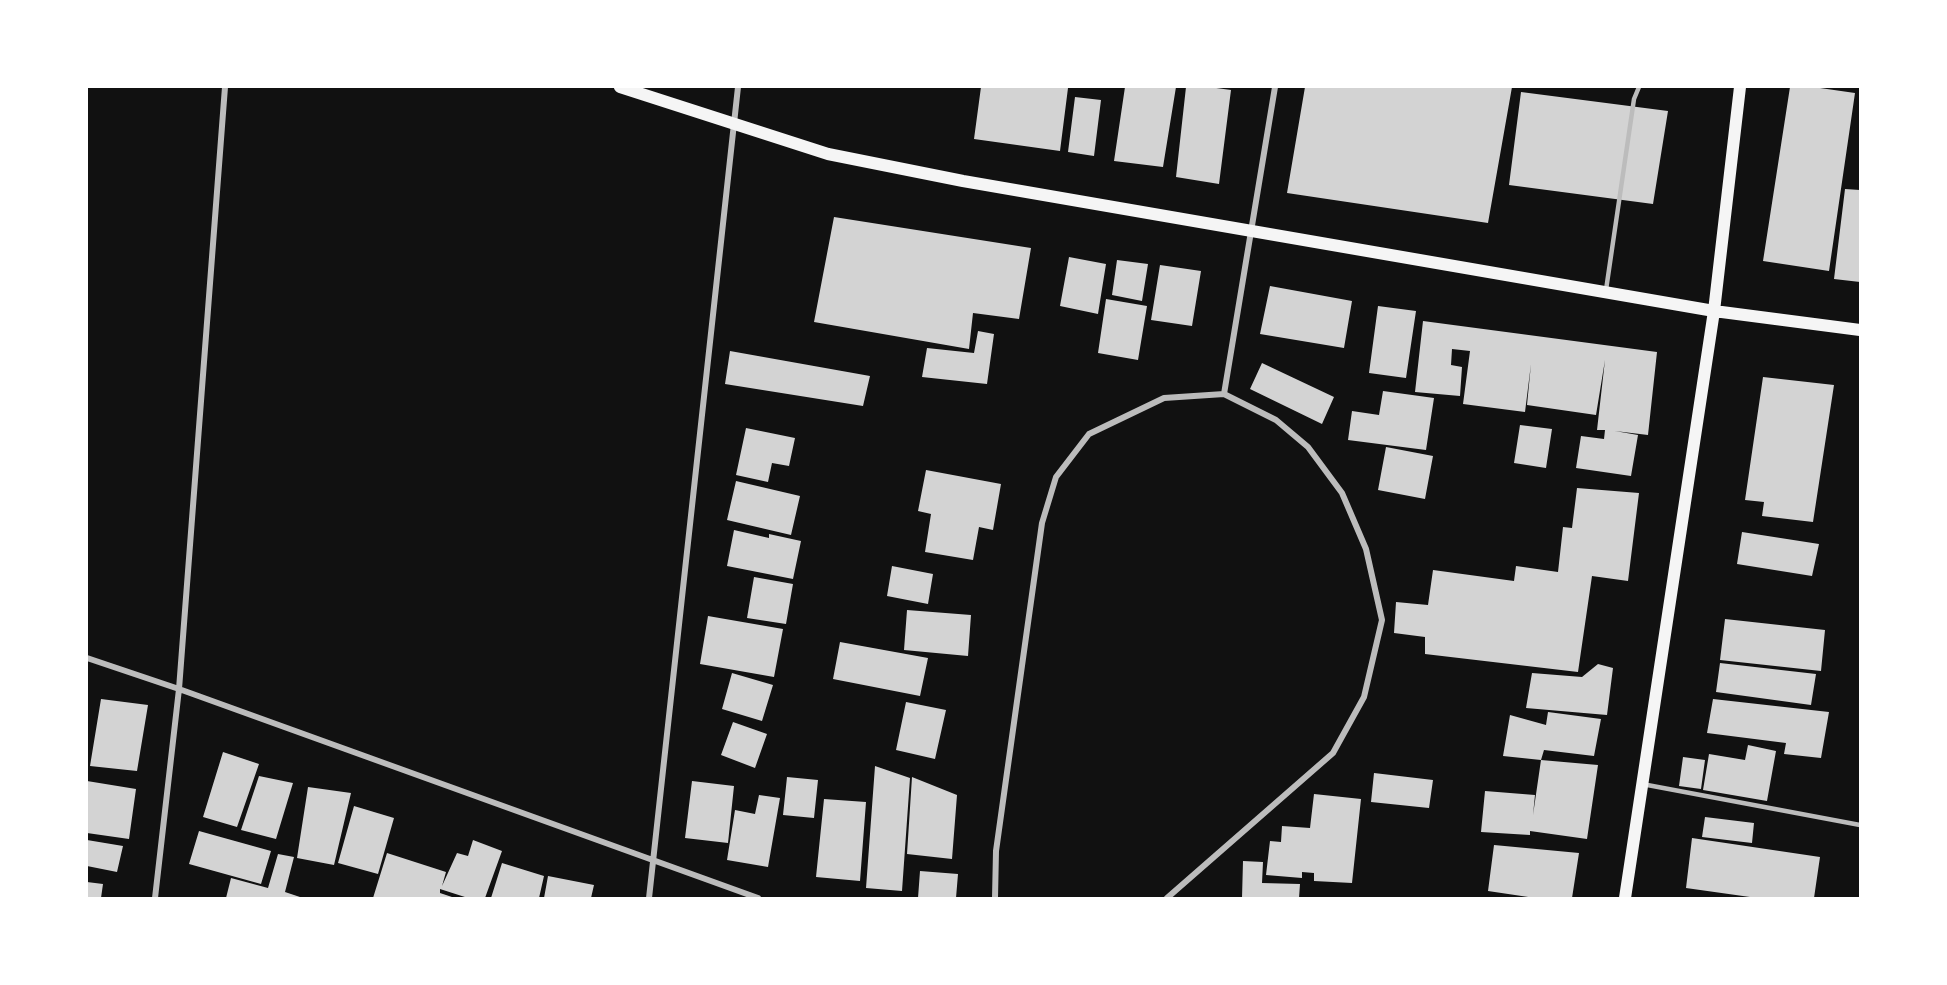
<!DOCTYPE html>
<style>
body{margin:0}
#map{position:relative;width:1947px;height:985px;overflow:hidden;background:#111;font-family:"PT Sans Narrow",sans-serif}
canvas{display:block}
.frame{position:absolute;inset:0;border:88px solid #fff;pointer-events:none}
</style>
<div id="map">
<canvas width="1947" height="985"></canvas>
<div class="frame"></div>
</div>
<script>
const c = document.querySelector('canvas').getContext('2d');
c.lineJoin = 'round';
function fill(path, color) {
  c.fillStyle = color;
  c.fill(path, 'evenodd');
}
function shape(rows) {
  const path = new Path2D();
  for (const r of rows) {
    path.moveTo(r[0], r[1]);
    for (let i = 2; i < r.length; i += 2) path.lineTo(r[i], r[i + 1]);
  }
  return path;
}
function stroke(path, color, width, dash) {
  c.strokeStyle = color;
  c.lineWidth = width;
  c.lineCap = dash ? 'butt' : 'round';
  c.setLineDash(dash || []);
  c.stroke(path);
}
fill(shape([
 [981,87,1068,88,1060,151,974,139],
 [1125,87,1176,87,1163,167,1114,161],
 [1186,87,1209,87,1231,90,1219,184,1176,177],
 [1305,87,1512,87,1488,223,1287,193],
 [1790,87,1813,87,1855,93,1829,271,1763,261],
 [1521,92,1668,111,1653,204,1509,185],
 [1075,97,1101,100,1094,156,1068,152],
 [1845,189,1860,190,1860,282,1834,279],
 [834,217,1031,248,1019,319,973,313,969,349,814,322],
 [1069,257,1106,264,1098,314,1060,306],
 [1117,260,1148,264,1142,301,1112,295],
 [1160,265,1201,271,1192,326,1151,320],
 [1270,286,1352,301,1344,348,1260,334],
 [1106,299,1147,306,1138,360,1098,353],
 [1378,306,1416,311,1406,378,1369,373],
 [1423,321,1657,352,1648,435,1615,431,1638,435,1631,476,1576,468,1581,436,1604,439,1605,430,1597,430,1605,360,1596,415,1527,405,1531,364,1525,412,1463,404,1470,351,1452,349,1451,365,1462,367,1460,396,1415,392],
 [978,331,994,334,987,384,922,377,927,348,974,353],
 [730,351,870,376,863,406,725,384],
 [1262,363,1334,397,1322,424,1250,389],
 [1763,377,1834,385,1813,522,1762,516,1764,502,1745,500],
 [1383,391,1434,398,1426,450,1348,440,1352,411,1379,415],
 [1520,425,1552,429,1546,468,1514,463],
 [746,428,795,438,789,466,772,463,768,482,736,475],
 [1386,447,1433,456,1425,499,1378,490],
 [926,470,1001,484,993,530,979,527,973,560,925,552,931,514,918,511],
 [736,481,800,496,791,535,727,520],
 [1577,488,1639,493,1628,581,1592,576,1578,672,1425,654,1425,637,1394,633,1396,602,1428,605,1433,570,1514,581,1516,566,1558,572,1563,527,1572,528],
 [734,530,769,538,769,534,801,541,793,579,727,566],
 [1742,532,1819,544,1812,576,1737,564],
 [892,566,933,574,928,604,887,596],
 [754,577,793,584,786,624,747,618],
 [907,610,971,615,968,656,904,650],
 [708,616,783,629,774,677,700,664],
 [1725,619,1825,630,1821,671,1720,660],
 [840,642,928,658,920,696,833,679],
 [1720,663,1816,674,1811,705,1716,692],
 [1598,664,1613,668,1607,715,1526,708,1532,673,1582,677],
 [732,673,773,685,762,721,722,709],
 [101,699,148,705,137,771,90,766],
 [1713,699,1829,712,1821,758,1784,754,1786,743,1707,733],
 [906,702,946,710,935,759,896,750],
 [1548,712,1601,719,1594,756,1544,750,1541,760,1503,756,1510,715,1546,725],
 [733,722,767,734,755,768,721,755],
 [1748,745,1776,751,1767,801,1703,790,1709,754,1745,760],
 [223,752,259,764,237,827,203,817],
 [1683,757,1705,760,1701,789,1679,786],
 [1541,760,1598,765,1587,839,1530,831,1530,835,1481,832,1485,791,1535,795,1533,815],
 [875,766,910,778,902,891,866,888],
 [1374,773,1433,780,1429,808,1371,802],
 [259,776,293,783,276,839,241,830],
 [787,777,818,780,814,818,783,815],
 [912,777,957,795,952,859,907,854],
 [87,781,136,789,129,839,87,833],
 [692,781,734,786,728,843,685,838],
 [308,787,351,793,334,865,297,858],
 [1314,794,1361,799,1352,883,1314,881,1314,873,1302,872,1302,878,1266,875,1270,841,1281,842,1282,826,1310,828],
 [759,795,780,798,768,867,727,860,735,810,755,814],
 [824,799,866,802,860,881,816,877],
 [354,806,394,818,378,874,338,863],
 [1705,817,1754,823,1752,843,1702,837],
 [199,831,271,851,261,884,189,864],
 [1692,838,1820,857,1814,898,1757,898,1686,888],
 [87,840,123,846,117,872,87,866],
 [473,840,502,851,485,898,468,898,440,889,440,893,455,898,373,898,387,853,446,872,442,886,457,853,468,856],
 [1494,845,1579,853,1572,898,1535,898,1488,891],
 [278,854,294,857,285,892,303,898,226,898,231,878,268,888],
 [1243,861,1263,862,1262,883,1300,884,1299,898,1242,898],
 [502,863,544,876,539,898,491,898],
 [920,871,958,874,956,898,918,898],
 [548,876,594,885,591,898,544,898],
 [87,882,103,884,101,898,87,898]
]), '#d3d3d3');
stroke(shape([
 [1606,290,1634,99,1639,87],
 [1642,784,1860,825]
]), '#bcbcbc', 4.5);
stroke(shape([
 [1224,394,1275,87],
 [87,658,179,689,758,898],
 [155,898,179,689,225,87],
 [649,898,738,87],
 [995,898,996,851,1042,523,1056,477,1089,434,1164,398,1224,394,1276,420,1308,447,1342,493,1366,549,1382,620,1364,697,1333,753,1167,898]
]), '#bcbcbc', 6);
stroke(shape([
 [620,87,828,154,963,181,1714,311,1860,330],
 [1625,898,1714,311,1740,87]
]), '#f5f5f5', 12);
</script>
